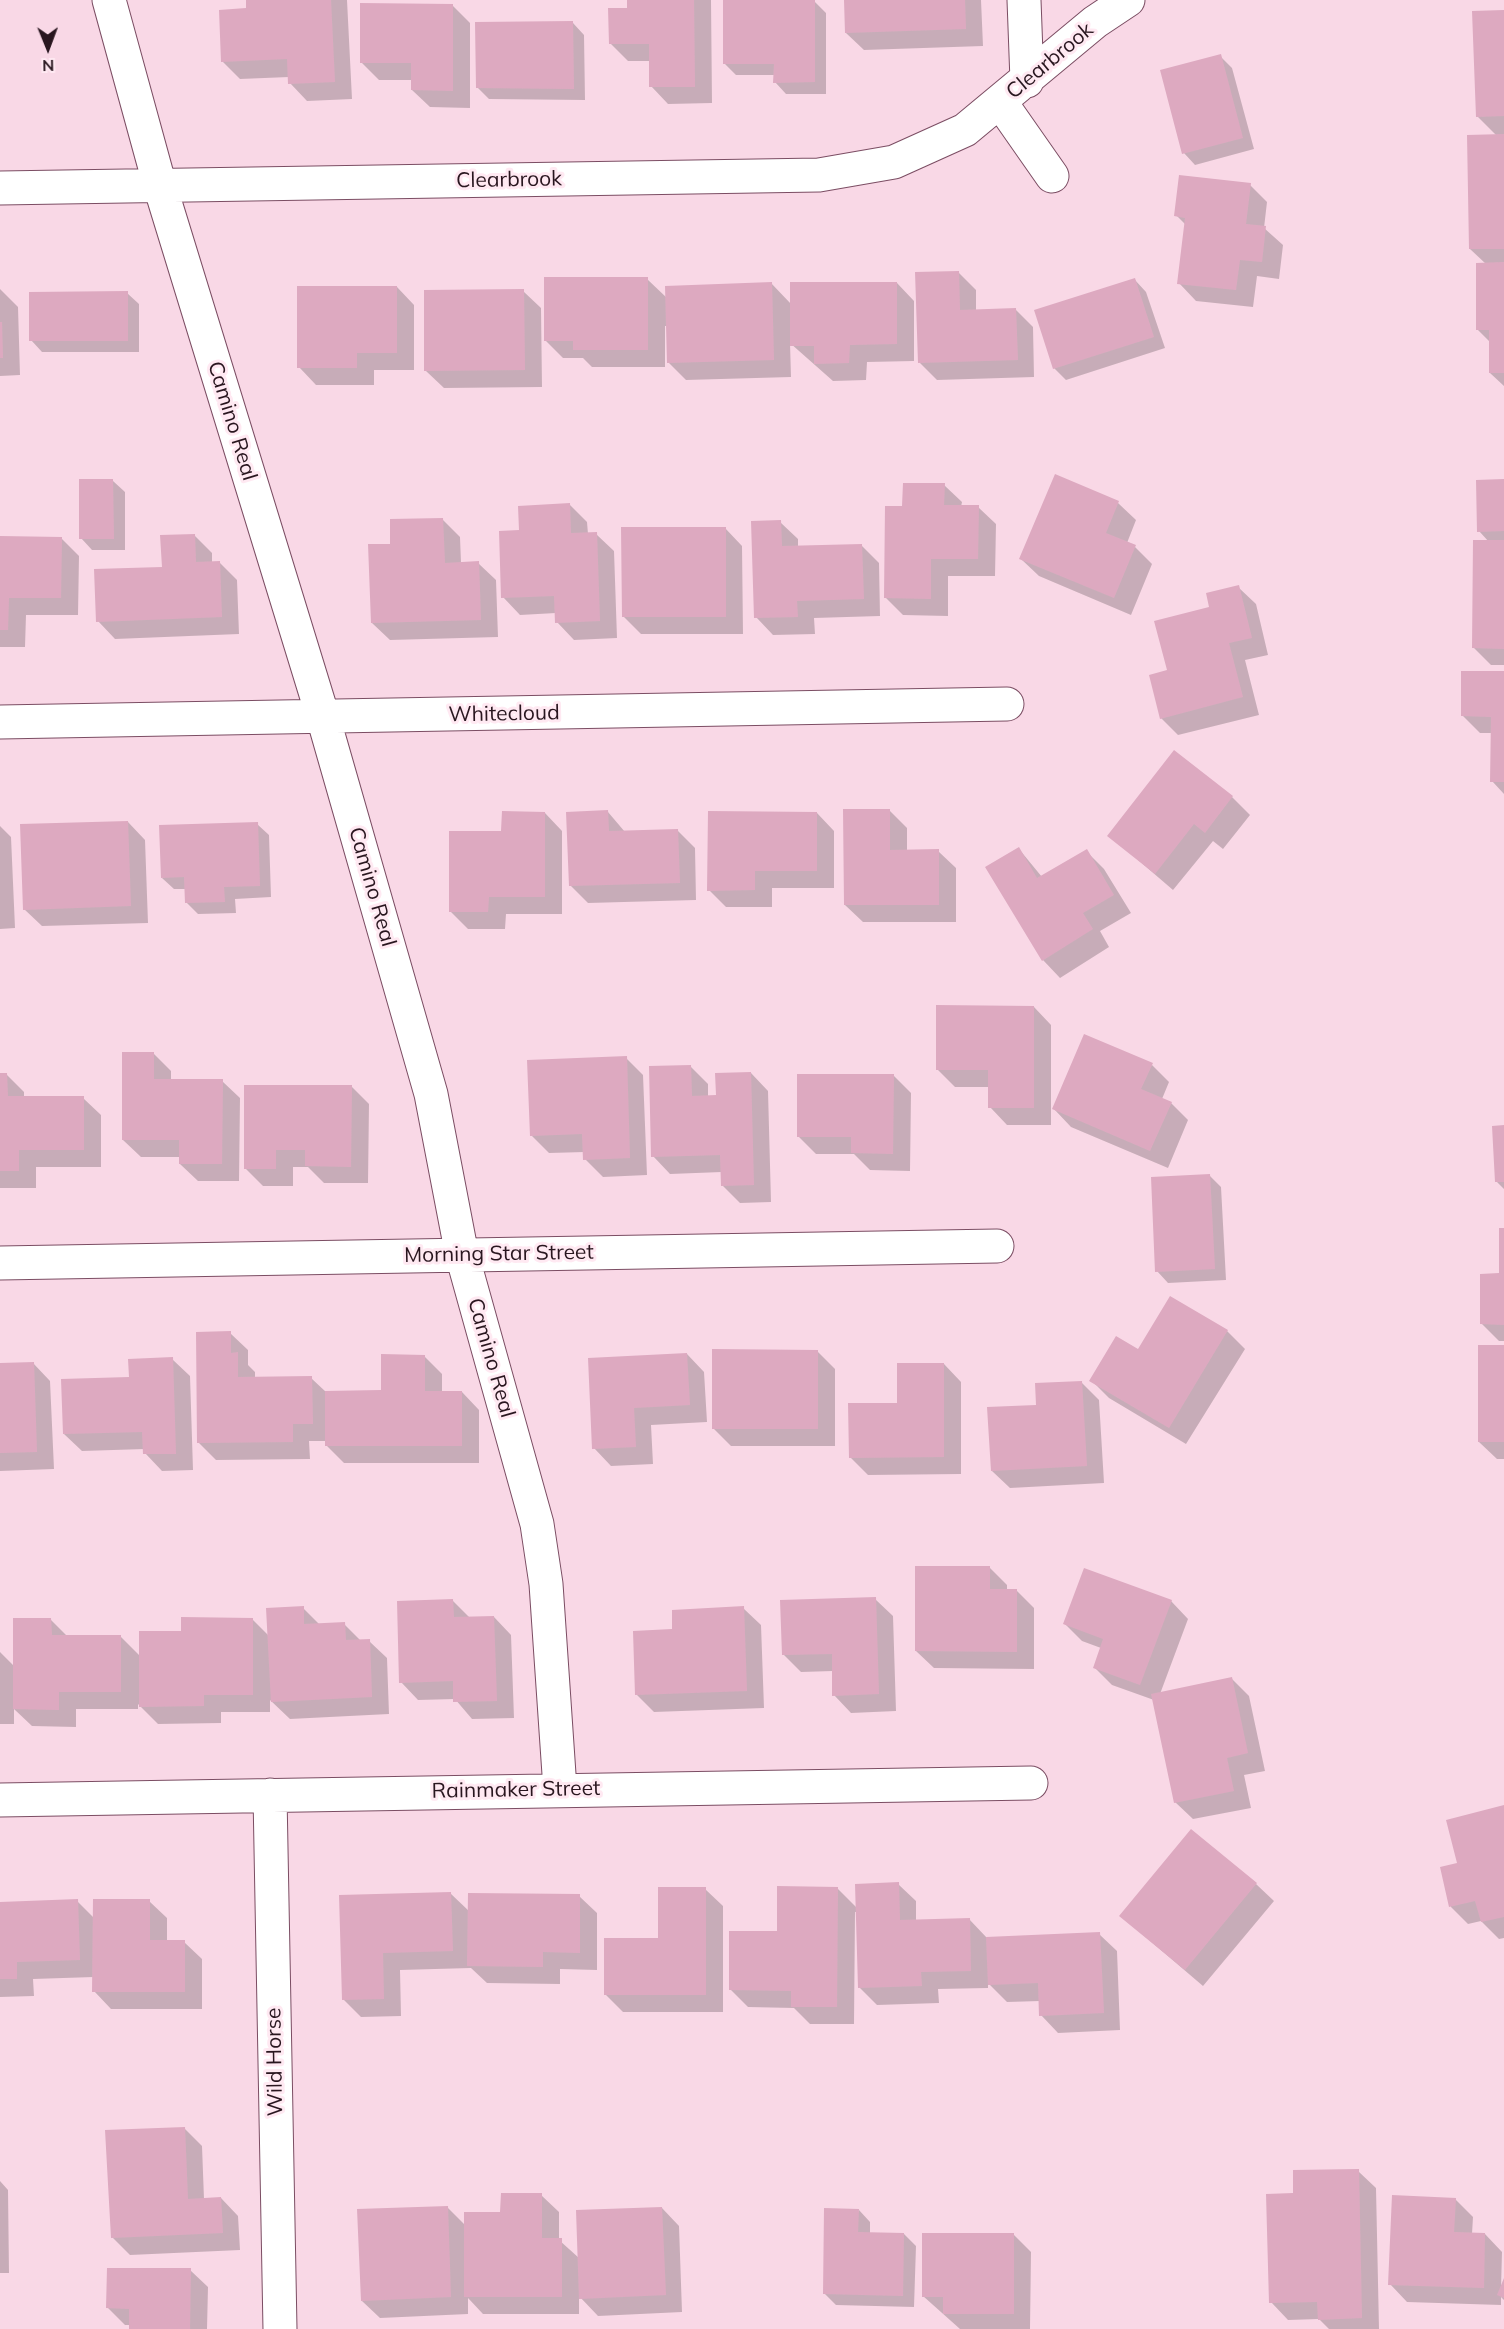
<!DOCTYPE html>
<style>
body{margin:0}
#map{position:relative;width:1504px;height:2329px;overflow:hidden;background:#f9d8e6;font-family:Mulish,sans-serif}
canvas{display:block}
.north{position:absolute;left:18px;top:18px;width:60px;height:60px;-webkit-text-stroke:4px #ffe9f2;paint-order:stroke;rotate:179deg;font-size:16px;font-weight:700;line-height:24px;text-align:center;color:#29161f}
.north::after{content:'';display:block;margin:auto;width:21px;height:27px;background:#29161f;clip-path:polygon(50% 0,100% 100%,50% 72%,0 100%)}
</style>
<div id="map">
<canvas width="1504" height="2329"></canvas>
<div class="north">N</div>
</div>
<script>
const c = document.querySelector('canvas').getContext('2d');
c.lineJoin = 'round';
function fill(path, color) {
  c.fillStyle = color;
  c.fill(path, 'evenodd');
}
function shape(rows) {
  const path = new Path2D();
  for (const r of rows) {
    path.moveTo(r[0], r[1]);
    for (let i = 2; i < r.length; i += 2) path.lineTo(r[i], r[i + 1]);
  }
  return path;
}
function stroke(path, color, width, dash) {
  c.strokeStyle = color;
  c.lineWidth = width;
  c.lineCap = dash ? 'butt' : 'round';
  c.setLineDash(dash || []);
  c.stroke(path);
}
function label(font, color, halo, rows, align = 'center') {
  c.font = font + ' Mulish,sans-serif';
  c.lineWidth = 6;
  c.setLineDash([]);
  c.textBaseline = 'middle';
  c.strokeStyle = halo;
  c.fillStyle = color;
  for (const [text, x, y, turn = 0] of rows) {
    c.save();
    c.translate(x, y);
    c.rotate((+turn || 0) * Math.PI / 180);
    c.textAlign = isNaN(turn) ? turn : align;
    if (halo) c.strokeText(text, 0, 0);
    c.fillText(text, 0, 0);
    c.restore();
  }
}
fill(shape([
 [247,0,347,0,352,99,307,101,290,83,289,77,240,79,222,61,248,10],
 [628,0,711,0,712,103,668,104,651,86,651,61,628,61,610,43,628,9],
 [845,0,981,0,983,46,864,50,846,33],
 [814,1,826,13,826,94,786,94,775,82,775,75,736,75,725,64],
 [452,5,470,23,470,108,430,107,412,90,412,80,379,80,361,62],
 [1504,11,1504,386,1490,373,1491,343,1477,329,1486,264,1470,249,1497,136,1477,116],
 [573,23,584,35,585,100,489,99,477,87],
 [1220,56,1232,68,1254,149,1195,165,1184,153],
 [1250,185,1267,202,1264,228,1283,245,1279,279,1257,276,1253,307,1196,301,1179,283,1186,225,1176,215],
 [958,272,976,290,976,311,1015,309,1033,327,1034,377,937,380,920,363],
 [647,279,667,298,771,283,791,304,897,283,914,301,914,361,867,362,866,380,833,381,790,343,791,377,686,380,669,363,667,326,665,326,665,367,592,367,583,358,563,358,545,340],
 [1135,280,1146,292,1165,348,1066,380,1054,368],
 [397,287,414,305,414,370,374,370,374,385,316,385,299,367],
 [0,289,18,307,20,375,0,376],
 [523,291,541,308,542,387,444,388,426,371],
 [127,293,139,304,139,352,42,352,31,340],
 [1056,476,1118,503,1136,520,1127,543,1135,547,1152,564,1131,615,1039,576,1021,559],
 [113,481,125,492,125,550,92,550,81,538],
 [1504,481,1504,665,1491,665,1474,648,1489,542,1479,531],
 [944,485,962,502,961,507,978,507,996,524,995,576,948,576,948,616,903,615,886,598,904,508],
 [570,505,587,522,588,534,596,534,614,551,617,638,574,640,557,622,556,613,520,615,503,597,520,532],
 [442,519,460,537,461,563,478,563,496,580,498,637,390,640,372,623,392,545],
 [780,522,798,539,798,547,861,545,879,563,880,616,814,618,815,634,773,635,756,617],
 [725,528,742,546,743,634,641,634,623,616],
 [195,536,212,553,212,563,220,563,237,580,239,634,115,639,98,621,163,568],
 [0,538,61,538,79,556,78,615,26,615,25,647,0,647],
 [1238,587,1256,604,1268,655,1245,660,1259,715,1178,735,1161,718,1169,671,1211,608],
 [1504,673,1504,794,1492,781,1492,733,1480,733,1462,715],
 [1174,752,1232,797,1250,815,1223,849,1213,841,1173,890,1109,835],
 [889,810,907,828,907,851,938,851,956,868,956,922,863,922,845,905],
 [608,812,625,832,677,830,695,848,696,900,588,903,570,885],
 [545,813,562,831,562,914,506,914,505,929,468,929,450,911,503,833],
 [817,813,834,831,834,888,772,888,772,907,726,907,709,890],
 [128,822,145,840,148,923,42,926,24,909],
 [257,824,269,835,271,897,235,899,236,913,198,914,186,902,186,889,174,889,162,878],
 [0,826,11,837,15,928,0,929],
 [1019,849,1042,877,1086,851,1104,869,1131,913,1100,931,1109,947,1060,978,1043,960],
 [1034,1007,1051,1025,1051,1125,1007,1125,990,1107,990,1087,955,1087,937,1069],
 [154,1054,171,1071,171,1081,222,1081,240,1098,239,1181,198,1181,180,1164,180,1157,141,1157,123,1140],
 [626,1058,643,1075,647,1175,603,1177,585,1159,585,1152,549,1153,531,1135],
 [1152,1065,1169,1082,1162,1099,1171,1103,1188,1120,1168,1168,1071,1127,1054,1109],
 [690,1066,708,1084,708,1097,717,1097,751,1073,768,1091,771,1202,740,1203,723,1186,722,1172,670,1174,653,1156],
 [0,1075,7,1075,24,1092,24,1097,83,1098,101,1115,101,1167,36,1167,36,1188,0,1188],
 [894,1076,911,1093,910,1171,870,1170,854,1154,816,1154,798,1136],
 [351,1086,369,1104,368,1183,324,1183,308,1167,293,1167,293,1186,263,1186,245,1168],
 [1504,1127,1504,1189,1497,1182],
 [1210,1176,1221,1187,1226,1280,1168,1283,1157,1271],
 [1504,1229,1504,1341,1499,1341,1482,1324,1500,1275],
 [1227,1331,1245,1349,1186,1444,1109,1398,1091,1380,1139,1351],
 [230,1333,248,1350,248,1365,255,1372,255,1379,311,1378,326,1392,382,1392,424,1356,442,1374,442,1392,462,1392,479,1410,479,1463,344,1463,326,1445,326,1441,309,1441,310,1459,216,1460,198,1442],
 [1504,1346,1504,1459,1497,1459,1479,1442],
 [818,1352,835,1369,835,1446,731,1446,713,1428],
 [687,1354,704,1372,707,1422,651,1425,653,1464,611,1466,594,1448],
 [172,1359,190,1376,193,1470,162,1471,145,1453,145,1449,82,1451,64,1434,130,1378],
 [33,1363,50,1381,54,1469,0,1471,0,1365],
 [944,1364,961,1382,961,1474,868,1475,850,1457],
 [1081,1382,1099,1400,1104,1483,1010,1488,992,1471,1038,1406],
 [990,1568,1007,1585,1007,1590,1016,1590,1034,1608,1034,1669,934,1668,916,1651],
 [875,1599,893,1616,896,1711,851,1713,834,1695,833,1671,801,1672,783,1654],
 [453,1601,470,1618,494,1617,511,1635,514,1718,472,1719,455,1699,418,1700,401,1682],
 [1171,1601,1188,1619,1160,1694,1232,1679,1249,1696,1265,1771,1244,1775,1251,1808,1193,1819,1175,1802,1154,1700,1112,1685,1094,1667,1101,1648,1082,1641,1064,1623],
 [303,1608,320,1625,344,1624,361,1641,369,1641,387,1658,389,1714,290,1719,270,1700,270,1712,221,1712,221,1723,158,1724,138,1704,138,1709,76,1709,76,1727,32,1726,14,1709,14,1724,0,1724,0,1652,14,1666,51,1620,67,1636,120,1636,140,1656,182,1632,252,1619,268,1635],
 [743,1608,761,1625,764,1708,654,1712,637,1695,674,1631],
 [1504,1807,1504,1938,1499,1939,1481,1921,1468,1924,1451,1907,1442,1868,1458,1864],
 [898,1884,916,1901,916,1921,969,1919,987,1938,1099,1934,1117,1951,1120,2030,1058,2033,1041,2015,1040,2001,1007,2002,988,1983,988,1988,938,1989,939,2003,877,2005,860,1988,857,1912,855,1912,854,2024,810,2024,794,2008,748,2007,731,1990,778,1933,837,1888,857,1908],
 [1256,1884,1274,1901,1203,1986,1121,1916],
 [705,1889,723,1906,723,2012,623,2012,606,1995],
 [450,1893,470,1912,579,1896,597,1913,597,1970,560,1969,560,1984,487,1983,471,1968,400,1970,401,2016,361,2017,344,2000,341,1896],
 [77,1901,94,1918,149,1901,167,1918,167,1942,184,1942,202,1959,202,2009,111,2009,94,1991,94,1977,33,1979,34,1996,0,1997,0,1903],
 [184,2128,202,2146,204,2199,221,2198,238,2216,240,2250,130,2255,112,2237],
 [1358,2171,1376,2188,1379,2329,1329,2329,1319,2319,1288,2320,1271,2302],
 [0,2181,8,2190,9,2273,0,2273],
 [541,2195,559,2212,559,2240,579,2258,662,2208,679,2226,682,2312,598,2316,579,2296,579,2314,483,2314,468,2298,468,2314,380,2318,362,2301,447,2207,466,2226],
 [1455,2199,1473,2217,1472,2234,1485,2234,1502,2252,1501,2288,1504,2282,1504,2300,1501,2297,1501,2305,1407,2302,1390,2284],
 [859,2210,870,2222,870,2234,904,2234,916,2246,914,2307,836,2305,824,2293],
 [1013,2234,1031,2252,1030,2329,960,2329,923,2296],
 [190,2270,208,2287,207,2329,130,2329,130,2325,125,2325,108,2308]
]), '#0003');
fill(shape([
 [246,0,331,0,335,82,288,84,287,59,221,62,219,10,246,8],
 [627,0,694,0,695,87,649,87,649,44,609,44,608,8,627,8],
 [723,0,815,0,815,82,773,83,774,64,723,64],
 [844,0,965,0,966,29,845,33],
 [360,3,453,4,453,91,411,90,411,63,360,63],
 [1504,10,1504,116,1476,117,1472,11],
 [573,21,574,89,476,88,475,22],
 [1221,54,1243,138,1182,154,1160,70],
 [1504,134,1504,249,1469,249,1467,135],
 [1179,175,1251,183,1246,224,1266,226,1262,262,1240,260,1236,290,1177,284,1185,218,1174,216],
 [1504,262,1504,373,1489,373,1489,330,1476,330,1476,263],
 [959,271,960,310,1016,308,1018,360,918,363,915,272],
 [544,277,648,277,648,350,573,350,573,341,544,341],
 [1135,278,1154,337,1053,369,1034,310],
 [772,282,774,360,667,363,665,286],
 [790,282,897,282,897,344,850,345,849,363,814,364,814,346,790,346],
 [297,286,397,286,397,353,357,353,357,368,297,368],
 [524,289,525,370,424,371,424,290],
 [128,291,128,341,29,341,29,292],
 [0,322,2,322,3,358,0,358],
 [1055,474,1119,501,1106,533,1136,545,1114,598,1019,559],
 [79,479,113,479,114,539,79,539],
 [1504,479,1504,531,1477,532,1476,480],
 [903,483,945,483,944,505,979,505,978,559,931,559,931,599,884,598,885,506,902,506],
 [570,503,571,533,597,532,600,621,555,623,554,596,501,598,499,531,519,530,518,506],
 [443,518,445,563,479,561,481,620,371,623,368,544,390,544,390,519],
 [781,520,782,546,862,544,864,599,797,601,798,617,754,618,751,521],
 [621,527,726,527,726,617,622,617],
 [195,534,196,562,220,561,222,617,96,622,94,569,162,567,160,535],
 [0,536,62,537,61,598,9,598,8,630,0,630],
 [1473,540,1504,540,1504,649,1472,648],
 [1239,585,1252,638,1229,643,1243,697,1160,719,1149,675,1167,670,1154,621,1209,607,1206,593],
 [1461,671,1504,671,1504,782,1490,782,1491,717,1461,716],
 [1174,750,1233,796,1205,833,1194,824,1155,874,1107,836],
 [843,809,890,809,890,850,939,849,939,905,844,905],
 [608,810,609,831,678,829,680,883,569,886,566,812],
 [502,811,545,812,545,897,489,897,488,912,449,912,449,831,501,831],
 [708,811,817,812,817,871,755,871,755,890,707,891],
 [128,821,131,906,23,910,20,824],
 [258,822,260,886,224,887,225,902,185,903,184,877,161,878,159,825],
 [1019,847,1037,878,1087,849,1114,895,1083,913,1093,929,1042,961,985,867],
 [936,1005,1034,1006,1034,1108,988,1108,988,1070,936,1070],
 [1084,1034,1153,1063,1141,1089,1172,1102,1150,1151,1052,1109],
 [122,1052,154,1052,154,1079,223,1079,222,1164,179,1164,179,1140,122,1140],
 [627,1056,630,1158,583,1160,582,1134,530,1136,527,1060],
 [691,1065,692,1096,716,1095,715,1073,751,1072,754,1185,721,1186,720,1155,651,1157,649,1066],
 [0,1073,7,1073,8,1096,84,1096,84,1150,19,1150,19,1171,0,1171],
 [797,1074,894,1074,893,1154,851,1153,851,1137,797,1137],
 [244,1085,352,1085,351,1167,305,1166,305,1150,276,1150,276,1169,244,1169],
 [1504,1125,1504,1182,1495,1182,1492,1126],
 [1210,1174,1215,1269,1155,1272,1151,1177],
 [1499,1228,1504,1228,1504,1325,1480,1324,1480,1274,1499,1273],
 [1170,1296,1228,1330,1169,1428,1089,1381,1116,1336,1138,1349],
 [231,1331,231,1353,238,1352,238,1377,312,1376,313,1424,293,1424,293,1442,197,1443,196,1332],
 [1478,1345,1504,1345,1504,1442,1478,1442],
 [712,1349,818,1350,818,1429,712,1429],
 [687,1353,690,1405,634,1408,636,1447,592,1449,588,1358],
 [381,1354,425,1355,425,1391,462,1391,462,1446,325,1446,325,1391,381,1390],
 [173,1357,176,1454,143,1454,142,1432,63,1434,61,1379,129,1377,128,1359],
 [34,1362,37,1452,0,1453,0,1363],
 [897,1363,944,1363,944,1457,849,1458,848,1403,897,1403],
 [1082,1381,1087,1466,991,1471,987,1407,1036,1405,1035,1383],
 [915,1566,990,1566,990,1589,1017,1589,1017,1652,915,1651],
 [1084,1568,1172,1600,1140,1685,1093,1668,1103,1639,1063,1624],
 [876,1597,879,1694,832,1696,832,1654,782,1655,780,1600],
 [453,1599,454,1617,494,1616,497,1701,453,1702,453,1681,399,1683,397,1601],
 [304,1606,304,1624,345,1622,346,1640,370,1639,372,1697,271,1702,266,1608],
 [744,1606,747,1691,635,1695,633,1631,672,1629,672,1610],
 [181,1617,253,1618,253,1695,204,1695,204,1706,139,1707,139,1631,181,1631],
 [13,1618,51,1618,52,1635,121,1635,121,1692,59,1692,59,1710,13,1709],
 [1232,1677,1248,1753,1227,1758,1234,1791,1174,1803,1151,1694],
 [1504,1805,1504,1917,1481,1922,1475,1901,1449,1907,1440,1867,1457,1863,1446,1820],
 [1191,1829,1257,1883,1185,1970,1119,1916],
 [899,1882,900,1920,970,1918,971,1971,921,1972,922,1986,858,1988,855,1884],
 [777,1886,838,1887,837,2007,791,2007,791,1991,729,1990,729,1931,777,1931],
 [658,1887,706,1887,706,1995,604,1995,604,1938,658,1938],
 [451,1892,453,1951,383,1953,384,1999,342,2000,339,1895],
 [468,1893,580,1894,580,1953,543,1952,543,1967,467,1966],
 [78,1899,80,1960,17,1962,17,1979,0,1979,0,1902],
 [93,1899,150,1899,150,1940,185,1940,185,1992,92,1992],
 [1100,1932,1104,2013,1039,2016,1038,1983,988,1985,986,1937],
 [185,2127,188,2199,221,2197,223,2233,111,2238,105,2130],
 [1359,2169,1362,2318,1318,2320,1317,2302,1269,2303,1266,2194,1293,2193,1293,2170],
 [501,2193,542,2193,542,2238,562,2238,562,2297,464,2297,464,2212,500,2212],
 [1392,2195,1456,2198,1454,2232,1485,2233,1484,2288,1388,2285],
 [448,2206,451,2297,361,2301,357,2209],
 [662,2207,666,2295,579,2299,576,2210],
 [824,2208,859,2209,858,2232,904,2233,903,2296,823,2294],
 [922,2233,1014,2233,1014,2314,943,2314,943,2297,922,2297],
 [107,2268,191,2268,190,2329,129,2329,129,2309,106,2308],
 [1504,2278,1504,2298,1497,2295]
]), '#dda9c0');
const minor = shape([
 [109,0,160,186,323,717,431,1094,462,1255,537,1524,546,1584,560,1789],
 [1024,0,1027,81],
 [1001,103,1052,176],
 [0,188,819,175,894,162,965,130,1095,22,1128,0],
 [0,722,1007,704],
 [0,1263,997,1246],
 [270,1795,280,2329],
 [0,1800,1031,1783]
]);
stroke(minor, '#7b4d63', 35);
stroke(minor, '#fff', 33);
label('21px', '#29161f', '#ffe9f2', [
 ["Clearbrook",1050,61,-40],
 ["Clearbrook",509,180,-1],
 ["Camino Real",232,421,73],
 ["Whitecloud",504,714,-1],
 ["Camino Real",372,887,74],
 ["Morning Star Street",499,1254,-1],
 ["Camino Real",491,1358,74],
 ["Rainmaker Street",516,1790,-1],
 ["Wild Horse",275,2062,-91]
]);
</script>
